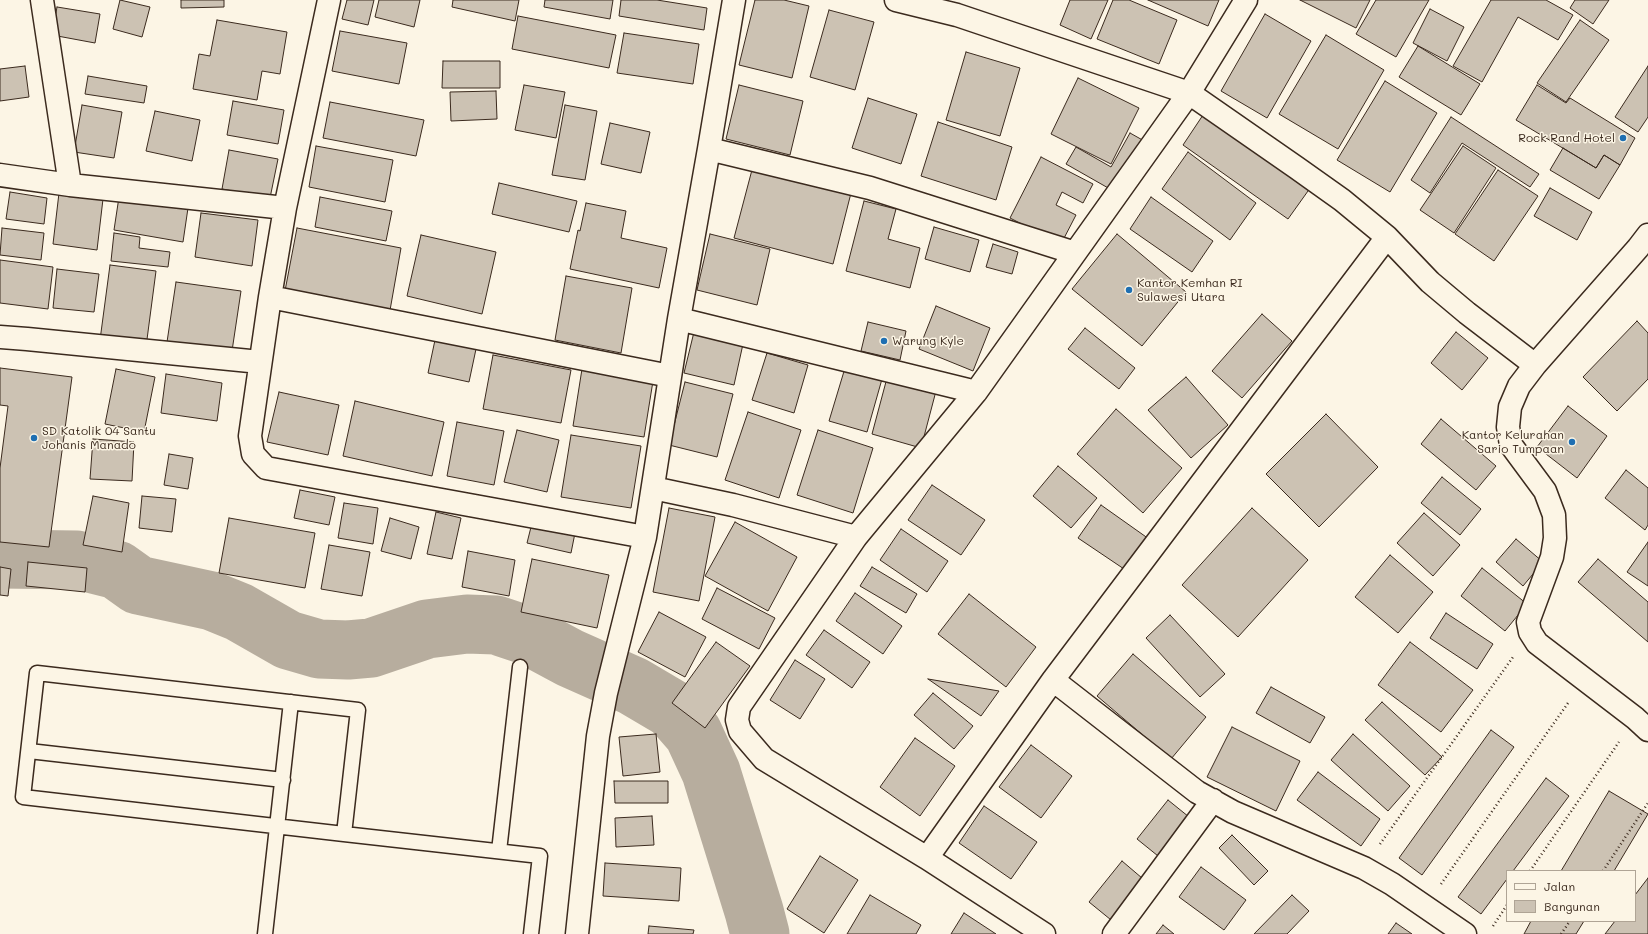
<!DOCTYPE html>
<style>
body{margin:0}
#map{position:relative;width:1648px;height:934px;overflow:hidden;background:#fcf5e5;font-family:Mali,sans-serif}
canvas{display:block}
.legend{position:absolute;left:1506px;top:870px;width:130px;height:52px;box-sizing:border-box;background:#fcf5e5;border:1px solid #afa495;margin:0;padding:5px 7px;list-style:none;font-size:12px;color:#3b2a1e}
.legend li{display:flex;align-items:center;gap:8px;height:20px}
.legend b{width:20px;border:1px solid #afa495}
</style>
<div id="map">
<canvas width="1648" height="934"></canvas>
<ul class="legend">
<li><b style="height:5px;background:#fcf5e5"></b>Jalan</li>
<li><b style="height:11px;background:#ccc2b3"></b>Bangunan</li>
</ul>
</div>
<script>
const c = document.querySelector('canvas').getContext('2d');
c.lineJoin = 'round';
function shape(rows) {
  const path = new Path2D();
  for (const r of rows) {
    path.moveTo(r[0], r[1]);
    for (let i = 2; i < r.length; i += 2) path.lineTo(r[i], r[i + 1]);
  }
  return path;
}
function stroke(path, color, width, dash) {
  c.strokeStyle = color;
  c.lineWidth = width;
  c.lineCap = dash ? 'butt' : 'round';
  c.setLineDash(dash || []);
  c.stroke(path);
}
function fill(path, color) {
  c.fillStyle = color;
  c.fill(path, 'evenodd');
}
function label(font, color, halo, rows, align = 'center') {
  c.font = font + ' Mali,sans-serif';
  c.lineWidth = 3;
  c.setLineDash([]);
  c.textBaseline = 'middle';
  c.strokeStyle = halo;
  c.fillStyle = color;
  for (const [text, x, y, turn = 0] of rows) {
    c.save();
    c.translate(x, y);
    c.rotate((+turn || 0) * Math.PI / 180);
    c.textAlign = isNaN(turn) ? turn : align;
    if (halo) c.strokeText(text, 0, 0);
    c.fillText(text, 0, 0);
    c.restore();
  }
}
stroke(shape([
 [0,559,77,560,117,570,138,585,212,601,239,612,288,640,319,649,348,650,371,648,427,629,467,624,496,625,529,636,570,658,633,686,672,709,693,733,711,772,754,911,760,934]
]), '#b7ad9e', 59);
const building = shape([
 [120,0,150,7,142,37,113,29,120,0],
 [181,0,224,0,224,7,181,8,181,0],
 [347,0,374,0,368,25,342,19,347,0],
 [379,0,420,0,414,27,375,17,379,0],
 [453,0,519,0,515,21,452,7,453,0],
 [545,0,613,0,610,19,544,7,545,0],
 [621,0,657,0,707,8,704,30,619,16,621,0],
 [755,0,784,0,809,6,792,78,739,65,755,0],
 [1070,0,1108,0,1091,39,1060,25,1070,0],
 [1113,0,1129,0,1177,20,1159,64,1097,39,1113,0],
 [1148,0,1219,0,1208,26,1148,0],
 [1300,0,1370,0,1356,28,1300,0],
 [1376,0,1429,0,1396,57,1356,34,1376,0],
 [1491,0,1546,0,1573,15,1558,40,1518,17,1482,82,1453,66,1491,0],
 [1575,0,1609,0,1593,24,1570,8,1575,0],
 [57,7,100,14,95,43,52,35,57,7],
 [1430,9,1464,27,1447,61,1413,43,1430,9],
 [829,10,874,22,855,90,810,77,829,10],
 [1265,14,1311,41,1267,118,1221,91,1265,14],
 [518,16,616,35,609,68,512,49,518,16],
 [217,20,287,32,280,74,262,71,257,100,193,89,199,54,210,56,217,20],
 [1580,20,1609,40,1566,102,1537,83,1580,20],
 [340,31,407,43,399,84,332,71,340,31],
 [624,33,699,44,693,84,617,73,624,33],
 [1326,35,1384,70,1338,149,1279,114,1326,35],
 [1418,46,1480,84,1461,115,1399,77,1418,46],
 [966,52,1020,68,1000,136,946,120,966,52],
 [443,61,500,61,500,88,442,88,443,61],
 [25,66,29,97,0,101,0,69,25,66],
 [1648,66,1648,117,1638,132,1615,117,1648,66],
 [88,76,147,86,144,103,85,94,88,76],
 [1078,78,1139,108,1111,164,1051,134,1078,78],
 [1385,81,1437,113,1390,192,1337,160,1385,81],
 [524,85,565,92,556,138,515,130,524,85],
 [739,85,803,101,790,155,726,139,739,85],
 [1537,85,1566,103,1570,98,1635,138,1620,165,1604,155,1596,168,1516,120,1537,85],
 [496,91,497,119,451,121,450,92,496,91],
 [868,98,917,114,901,164,852,148,868,98],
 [233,101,284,110,278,144,227,135,233,101],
 [330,102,424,120,416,156,323,138,330,102],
 [82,105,122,112,114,158,74,152,82,105],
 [565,105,597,111,585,180,552,175,565,105],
 [1207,109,1313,184,1288,219,1183,145,1207,109],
 [155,111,200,120,192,161,146,151,155,111],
 [1451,117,1539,174,1530,187,1462,143,1430,193,1411,180,1451,117],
 [938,122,1012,147,996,200,921,176,938,122],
 [610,123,650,132,641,173,601,164,610,123],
 [1130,133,1146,142,1117,193,1066,164,1076,147,1111,167,1130,133],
 [316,146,393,160,385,202,309,187,316,146],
 [1463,146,1496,168,1454,233,1420,210,1463,146],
 [1563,148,1596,168,1604,155,1620,165,1599,199,1550,170,1563,148],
 [229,150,278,159,270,198,222,189,229,150],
 [1188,152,1256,203,1230,240,1162,189,1188,152],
 [1041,157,1093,184,1083,203,1062,192,1056,205,1076,215,1061,244,1010,218,1041,157],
 [753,166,851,193,833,264,734,238,753,166],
 [1498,170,1538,196,1494,261,1455,234,1498,170],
 [499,183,577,201,569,232,492,214,499,183],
 [1550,188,1592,212,1577,240,1534,216,1550,188],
 [10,192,47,198,44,224,6,219,10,192],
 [59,193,103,199,97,250,53,244,59,193],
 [119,197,188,208,183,242,114,230,119,197],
 [320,197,392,211,386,241,315,227,320,197],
 [1151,197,1213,241,1192,272,1130,229,1151,197],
 [864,201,896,209,888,239,920,248,910,288,846,271,864,201],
 [586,203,626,211,621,238,667,248,659,288,570,269,578,230,580,231,586,203],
 [201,213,258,220,252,266,195,257,201,213],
 [934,227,979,240,970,272,925,259,934,227],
 [2,228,44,233,41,260,0,255,2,228],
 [297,228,401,248,389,316,284,296,297,228],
 [114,233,140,237,139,248,170,252,168,267,111,261,114,233],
 [710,234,770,249,757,305,697,290,710,234],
 [1117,234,1186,292,1142,346,1072,289,1117,234],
 [421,235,496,252,482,314,407,296,421,235],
 [993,244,1018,252,1012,274,986,267,993,244],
 [0,260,53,267,48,309,0,303,0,260],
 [110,265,156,271,146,347,100,340,110,265],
 [57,269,99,274,94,312,53,308,57,269],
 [566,276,632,288,621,353,555,340,566,276],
 [176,282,241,291,232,351,167,342,176,282],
 [936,306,990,328,973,371,919,349,936,306],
 [1262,314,1292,341,1242,398,1212,371,1262,314],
 [1637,321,1648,333,1648,379,1617,411,1583,377,1637,321],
 [868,322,906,331,900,360,861,351,868,322],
 [1085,328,1135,368,1119,389,1068,349,1085,328],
 [694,332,743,344,734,385,684,373,694,332],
 [1456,332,1488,358,1462,390,1431,363,1456,332],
 [435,340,476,349,469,382,428,373,435,340],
 [767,353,808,365,794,413,752,400,767,353],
 [493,355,571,370,561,423,483,409,493,355],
 [0,368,72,377,49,547,0,542,0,468,8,406,0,405,0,368],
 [845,368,882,379,867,432,829,421,845,368],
 [116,369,155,377,144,432,105,424,116,369],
 [582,369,653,381,644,437,573,426,582,369],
 [166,374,222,383,217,421,161,413,166,374],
 [1186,377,1228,425,1191,458,1148,410,1186,377],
 [887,378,936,391,921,448,872,434,887,378],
 [685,382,733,394,717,457,669,445,685,382],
 [279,392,339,405,328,455,267,442,279,392],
 [355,401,444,422,432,476,343,456,355,401],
 [1568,406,1607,436,1577,478,1537,447,1568,406],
 [1116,409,1182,468,1143,513,1077,454,1116,409],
 [748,412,801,430,779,498,725,480,748,412],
 [1326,414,1378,467,1319,527,1266,474,1326,414],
 [1441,419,1496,466,1476,490,1421,444,1441,419],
 [457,422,504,431,494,485,447,476,457,422],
 [517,430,559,440,547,492,504,482,517,430],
 [818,430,873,448,853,513,797,495,818,430],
 [571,435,641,446,631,508,561,497,571,435],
 [93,439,134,442,132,481,90,479,93,439],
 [169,454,193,458,188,489,164,485,169,454],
 [1058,466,1097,498,1071,528,1033,496,1058,466],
 [1626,470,1648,488,1648,525,1645,530,1605,498,1626,470],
 [1442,477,1481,509,1460,535,1421,503,1442,477],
 [932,485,985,520,961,555,908,520,932,485],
 [300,490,335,497,329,525,294,518,300,490],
 [93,496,129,503,122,552,83,545,93,496],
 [142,496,176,499,172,532,139,528,142,496],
 [344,503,378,508,373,544,338,538,344,503],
 [1101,505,1149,539,1127,571,1078,538,1101,505],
 [669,508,715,517,699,601,653,592,669,508],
 [1252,508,1308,560,1238,637,1182,585,1252,508],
 [436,512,461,518,452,559,427,554,436,512],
 [1424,513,1460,545,1433,576,1397,543,1424,513],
 [229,518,315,533,305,588,219,573,229,518],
 [390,518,419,527,411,559,381,551,390,518],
 [735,522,797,557,768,611,705,576,735,522],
 [532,523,575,533,571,553,527,543,532,523],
 [901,529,948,561,927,592,880,560,901,529],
 [1516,539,1543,562,1523,586,1496,562,1516,539],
 [1648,542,1648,586,1627,572,1648,542],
 [329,545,370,552,362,596,321,589,329,545],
 [468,551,515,560,509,596,462,587,468,551],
 [1390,555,1433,592,1398,633,1355,597,1390,555],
 [532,559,609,575,597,628,521,612,532,559],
 [1598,559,1648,602,1648,642,1578,582,1598,559],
 [28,562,87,568,85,592,26,586,28,562],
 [0,567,11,569,8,596,0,595,0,567],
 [872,567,917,594,906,613,860,586,872,567],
 [1482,568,1527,604,1505,631,1461,596,1482,568],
 [717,588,775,618,759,649,702,619,717,588],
 [855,593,902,626,883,654,836,621,855,593],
 [969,594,1036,647,1006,687,938,634,969,594],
 [659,612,706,637,685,677,638,652,659,612],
 [1446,613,1493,644,1477,669,1430,638,1446,613],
 [1170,615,1225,674,1200,697,1146,638,1170,615],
 [824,630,870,662,852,688,806,655,824,630],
 [716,642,750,666,705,728,672,703,716,642],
 [1410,642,1473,690,1441,732,1378,685,1410,642],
 [1133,654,1206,717,1171,759,1097,696,1133,654],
 [795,660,825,679,800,719,770,700,795,660],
 [928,679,999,691,981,716,928,679],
 [1271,687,1325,717,1310,743,1256,713,1271,687],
 [933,693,973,726,954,749,914,715,933,693],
 [1382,702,1442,757,1425,775,1365,720,1382,702],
 [1232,727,1300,761,1276,811,1207,777,1232,727],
 [1491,730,1514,747,1422,875,1399,858,1491,730],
 [656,734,660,772,623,776,619,737,656,734],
 [1353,734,1410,786,1388,811,1331,760,1353,734],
 [915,738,955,766,920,816,880,787,915,738],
 [1031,745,1072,776,1041,818,999,787,1031,745],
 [1318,772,1380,819,1361,846,1297,800,1318,772],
 [1546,778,1569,796,1513,871,1507,871,1507,879,1481,914,1458,897,1546,778],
 [614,781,668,781,668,803,615,803,614,781],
 [1609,791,1648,814,1614,871,1561,871,1609,791],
 [1168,800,1194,821,1163,860,1137,839,1168,800],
 [984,806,1037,842,1011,879,959,843,984,806],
 [652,816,654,845,616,847,615,818,652,816],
 [1232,835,1268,871,1254,885,1219,848,1232,835],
 [820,856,858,880,824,933,787,909,820,856],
 [1122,861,1149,884,1116,924,1089,902,1122,861],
 [605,863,681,868,679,901,603,896,605,863],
 [1201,867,1246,900,1224,930,1179,897,1201,867],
 [1648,878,1648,934,1605,934,1615,921,1635,921,1635,895,1648,878],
 [870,895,921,925,916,934,847,934,870,895],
 [1292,895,1309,911,1287,934,1254,934,1292,895],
 [964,913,996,934,951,934,964,913],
 [1531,921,1584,921,1576,934,1524,934,1531,921],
 [1396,923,1412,934,1388,934,1396,923],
 [1163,925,1174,934,1156,934,1163,925],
 [649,926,694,930,693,934,648,934,649,926]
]);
fill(building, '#ccc2b3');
stroke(building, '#3b2a1e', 1);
const lane = shape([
 [29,751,283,780],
 [344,834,358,710,37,673,23,797,344,834,540,856,531,934],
 [499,851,520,667],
 [265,934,291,702]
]);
const street = shape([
 [42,0,70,185],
 [329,0,285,208,270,297,250,436,253,454,266,468,645,537],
 [896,0,957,15,1189,93,1297,168,1342,200,1387,237,1430,282,1467,313,1535,365],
 [709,149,870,188,1075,253],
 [0,175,70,185,285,208],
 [1648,235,1638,248,1535,365,1519,386,1510,407,1508,427,1511,445,1545,491,1554,515,1555,538,1552,557,1528,622,1530,632,1537,643,1635,718,1648,730],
 [270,297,670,376],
 [679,319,976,392],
 [0,337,27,339,260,362],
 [653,488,733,505,856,537],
 [1053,680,1197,792,1233,812,1364,868,1392,884,1465,934],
 [927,858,1053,680,1387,237],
 [577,934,598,736,606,693,645,537,679,319,709,149,734,0],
 [1044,934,927,858,764,759,740,731,737,720,739,707,856,537,976,392,1075,253,1189,93,1246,0],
 [1114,934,1213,800]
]);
stroke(lane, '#3b2a1e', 17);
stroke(street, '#3b2a1e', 25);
stroke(shape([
 [1380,844,1513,657],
 [1530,871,1619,742],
 [1603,871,1648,803],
 [1441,884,1568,703],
 [1493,926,1507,905],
 [1561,934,1570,921]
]), '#3b2a1e', 2.5, [1, 3]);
stroke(lane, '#fcf5e5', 14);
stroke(street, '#fcf5e5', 22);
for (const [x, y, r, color] of [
 [1623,138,4,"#1f6fb2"],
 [1129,290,4,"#1f6fb2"],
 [884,341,4,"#1f6fb2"],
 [34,438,4,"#1f6fb2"],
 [1572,442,4,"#1f6fb2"]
]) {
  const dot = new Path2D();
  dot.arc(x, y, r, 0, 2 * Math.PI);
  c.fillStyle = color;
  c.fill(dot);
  stroke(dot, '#fcf5e5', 1.5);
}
label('12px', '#3b2a1e', '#fcf5e5', [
 ["Rock Rand Hotel",1615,138,"right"],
 ["Kantor Kemhan RI",1137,283],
 ["Sulawesi Utara",1137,297],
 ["Warung Kyle",892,341],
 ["SD Katolik 04 Santu",42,431],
 ["Johanis Manado",42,445],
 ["Kantor Kelurahan",1564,435,"right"],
 ["Sario Tumpaan",1564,449,"right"]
], 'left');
</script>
